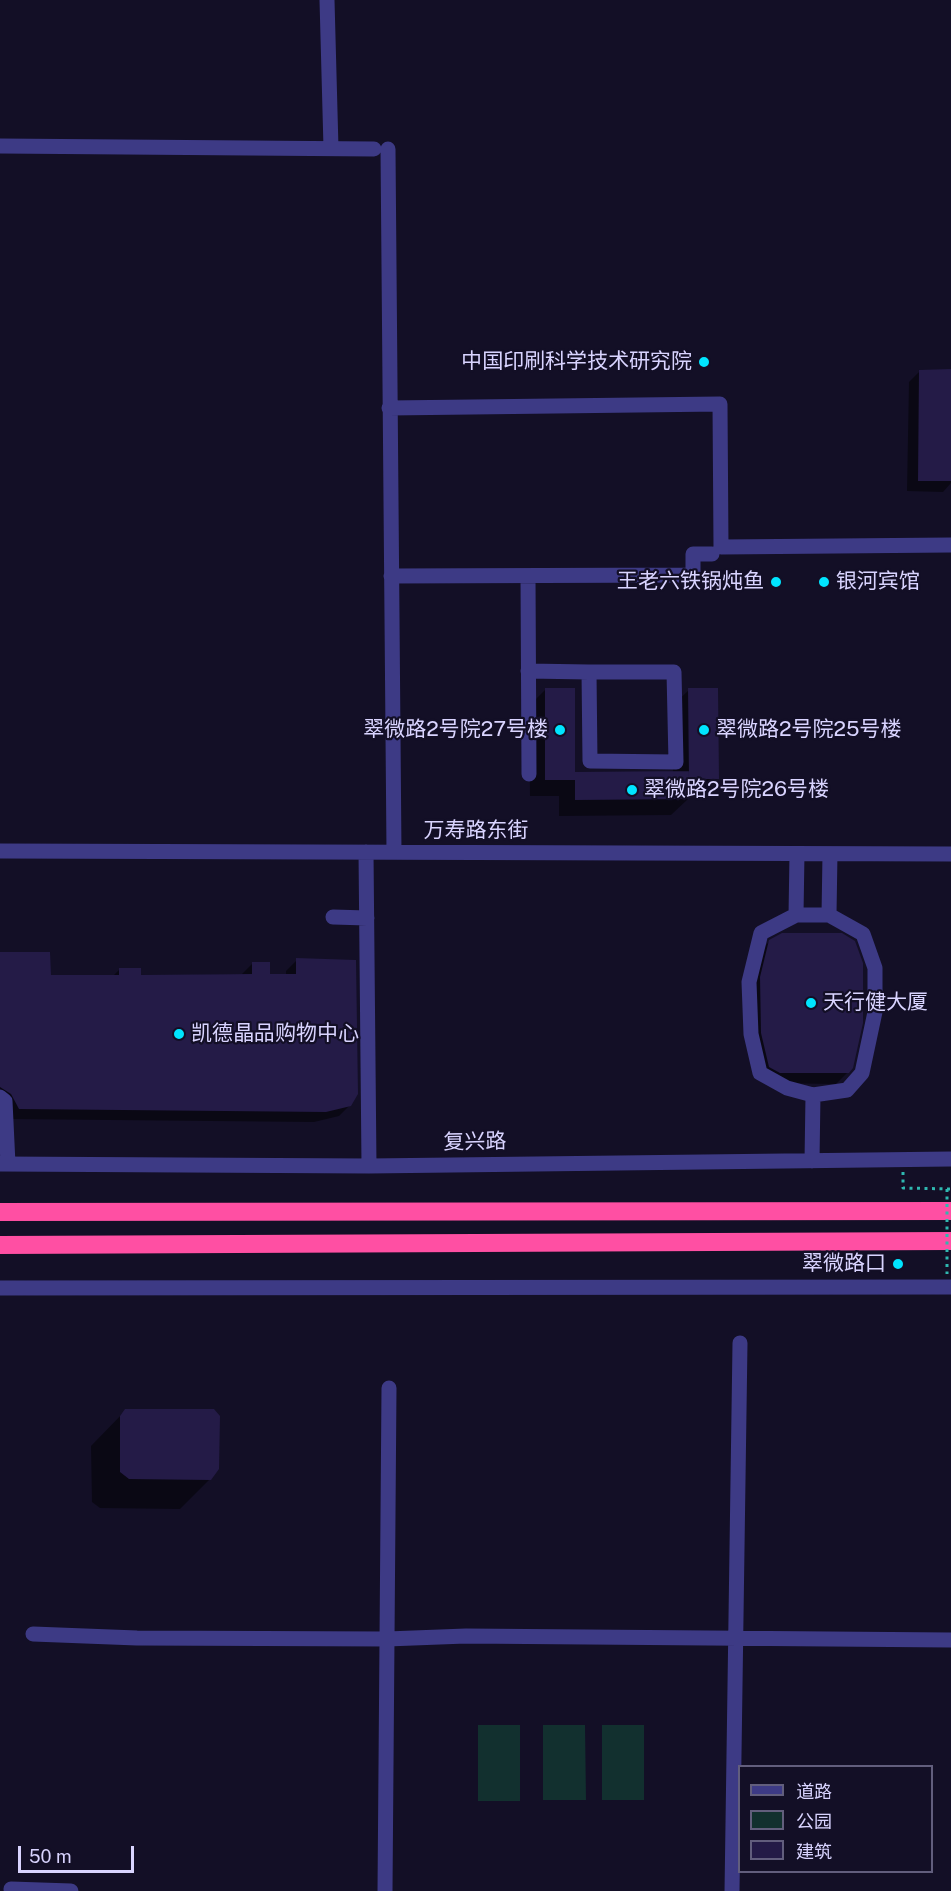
<!DOCTYPE html>
<meta charset="utf-8">
<style>
body{margin:0}
#map{position:relative;width:951px;height:1891px;overflow:hidden;background:#130f26;font-family:"Public Sans","Noto Sans SC",sans-serif}
canvas{display:block}
.legend{position:absolute;left:738px;top:1765px;width:195px;height:108px;box-sizing:border-box;background:#130f26;border:2px solid #625e7d;margin:0;padding:8px 10px;list-style:none;font-size:18px;color:#d9d4ff}
.legend li{display:flex;align-items:center;gap:12px;height:30px}
.legend b{width:30px;border:2px solid #625e7d}
.scale{position:absolute;left:18px;top:1846px;width:116px;height:27px;box-sizing:border-box;border:3px solid #d9d4ff;border-top:0;padding-left:8px;font-size:18px;line-height:21px;white-space:nowrap;color:#d9d4ff;-webkit-text-stroke:4px #130f26;paint-order:stroke}
</style>
<div id="map">
<canvas width="951" height="1891"></canvas>
<ul class="legend">
<li><b style="height:8px;background:#3d3a85"></b>道路</li>
<li><b style="height:16px;background:#12302f"></b>公园</li>
<li><b style="height:16px;background:#241b47"></b>建筑</li>
</ul>
<div class="scale">50 m</div>
</div>
<script>
const c = document.querySelector('canvas').getContext('2d');
c.lineJoin = 'round';
function fill(path, color) {
  c.fillStyle = color;
  c.fill(path, 'evenodd');
}
function shape(rows) {
  const path = new Path2D();
  for (const r of rows) {
    path.moveTo(r[0], r[1]);
    for (let i = 2; i < r.length; i += 2) path.lineTo(r[i], r[i + 1]);
  }
  return path;
}
function stroke(path, color, width, dash) {
  c.strokeStyle = color;
  c.lineWidth = width;
  c.lineCap = dash ? 'butt' : 'round';
  c.setLineDash(dash || []);
  c.stroke(path);
}
function label(font, color, halo, rows, align = 'center') {
  c.font = font + ' "Public Sans","Noto Sans SC",sans-serif';
  c.lineWidth = 4.5;
  c.setLineDash([]);
  c.textBaseline = 'middle';
  c.strokeStyle = halo;
  c.fillStyle = color;
  for (const [text, x, y, turn = 0] of rows) {
    c.save();
    c.translate(x, y);
    c.rotate((+turn || 0) * Math.PI / 180);
    c.textAlign = isNaN(turn) ? turn : align;
    if (halo) c.strokeText(text, 0, 0);
    c.fillText(text, 0, 0);
    c.restore();
  }
}
fill(shape([
 [478,1725,520,1725,520,1801,478,1801],
 [543,1725,585,1725,586,1800,543,1800],
 [602,1725,644,1725,644,1800,602,1800]
]), '#12302f');
fill(shape([
 [920,371,951,371,951,483,943,492,907,491,909,382],
 [545,690,573,773,673,773,672,706,689,690,718,778,701,794,688,794,688,799,671,815,559,816,559,796,530,796,529,706],
 [770,941,852,1068,836,1084,769,1083,750,1044,759,952],
 [0,955,50,976,113,976,120,969,140,976,242,974,253,963,268,975,286,976,286,971,297,960,350,1105,339,1116,314,1122,8,1119,0,1104],
 [125,1411,210,1479,180,1509,100,1508,92,1502,91,1446]
]), '#0007');
fill(shape([
 [951,369,951,481,918,481,919,370],
 [545,688,575,688,575,772,689,771,689,799,575,800,575,780,545,780],
 [688,688,718,688,719,779,689,779],
 [782,933,842,933,855,941,863,963,863,1023,853,1068,849,1073,780,1073,769,1067,761,1033,760,977,769,940],
 [0,952,50,952,51,975,119,975,119,968,141,968,141,975,252,974,252,962,270,962,270,974,296,974,296,958,356,960,358,1094,351,1106,326,1112,19,1109,11,1094,0,1087],
 [125,1409,214,1409,220,1416,219,1469,211,1480,129,1479,120,1472,120,1416]
]), '#241b47');
stroke(shape([
 [903,1172,903,1188,951,1189]
]), '#2fb8b0', 3, [3, 4.5]);
stroke(shape([
 [327,0,331,148],
 [0,146,374,149],
 [388,149,394,852],
 [389,408,720,404,721,547,951,545],
 [391,576,693,575,693,554,712,554],
 [528,576,529,774],
 [528,671,589,672],
 [589,672,674,672,676,762,590,761,589,672],
 [0,851,951,854],
 [366,852,369,1166],
 [797,854,796,915,829,915,830,854],
 [796,915,761,933,749,982,751,1034,760,1073,787,1088,813,1095,812,1161],
 [333,917,367,918],
 [813,1095,847,1090,862,1073,875,1012,875,968,863,934,829,915],
 [0,1097,5,1101,8,1164],
 [0,1164,369,1166,951,1159],
 [0,1288,951,1287],
 [33,1634,137,1638,387,1639,466,1636,951,1640],
 [11,1889,71,1891],
 [385,1891,389,1388],
 [732,1891,740,1343]
]), '#3d3a85', 15);
stroke(shape([
 [0,1212,951,1211],
 [0,1245,951,1241]
]), '#ff4fa3', 18);
stroke(shape([
 [947,1189,947,1274]
]), '#2fb8b0', 3, [3, 4.5]);
for (const [x, y, r, color] of [
 [704,362,6,"#00e5ff"],
 [776,582,6,"#00e5ff"],
 [824,582,6,"#00e5ff"],
 [560,730,6,"#00e5ff"],
 [704,730,6,"#00e5ff"],
 [632,790,6,"#00e5ff"],
 [811,1003,6,"#00e5ff"],
 [179,1034,6,"#00e5ff"],
 [898,1264,6,"#00e5ff"]
]) {
  const dot = new Path2D();
  dot.arc(x, y, r, 0, 2 * Math.PI);
  c.fillStyle = color;
  c.fill(dot);
  stroke(dot, '#130f26', 2);
}
label('21px', '#d9d4ff', '#130f26', [
 ["中国印刷科学技术研究院",692,362,"right"],
 ["王老六铁锅炖鱼",764,582,"right"],
 ["银河宾馆",836,582],
 ["翠微路2号院27号楼",548,730,"right"],
 ["翠微路2号院25号楼",716,730],
 ["翠微路2号院26号楼",644,790],
 ["天行健大厦",823,1003],
 ["凯德晶品购物中心",191,1034],
 ["翠微路口",886,1264,"right"]
], 'left');
label('21px', '#d9d4ff', '#130f26', [
 ["万寿路东街",476,831],
 ["复兴路",475,1142,-1]
]);
</script>
